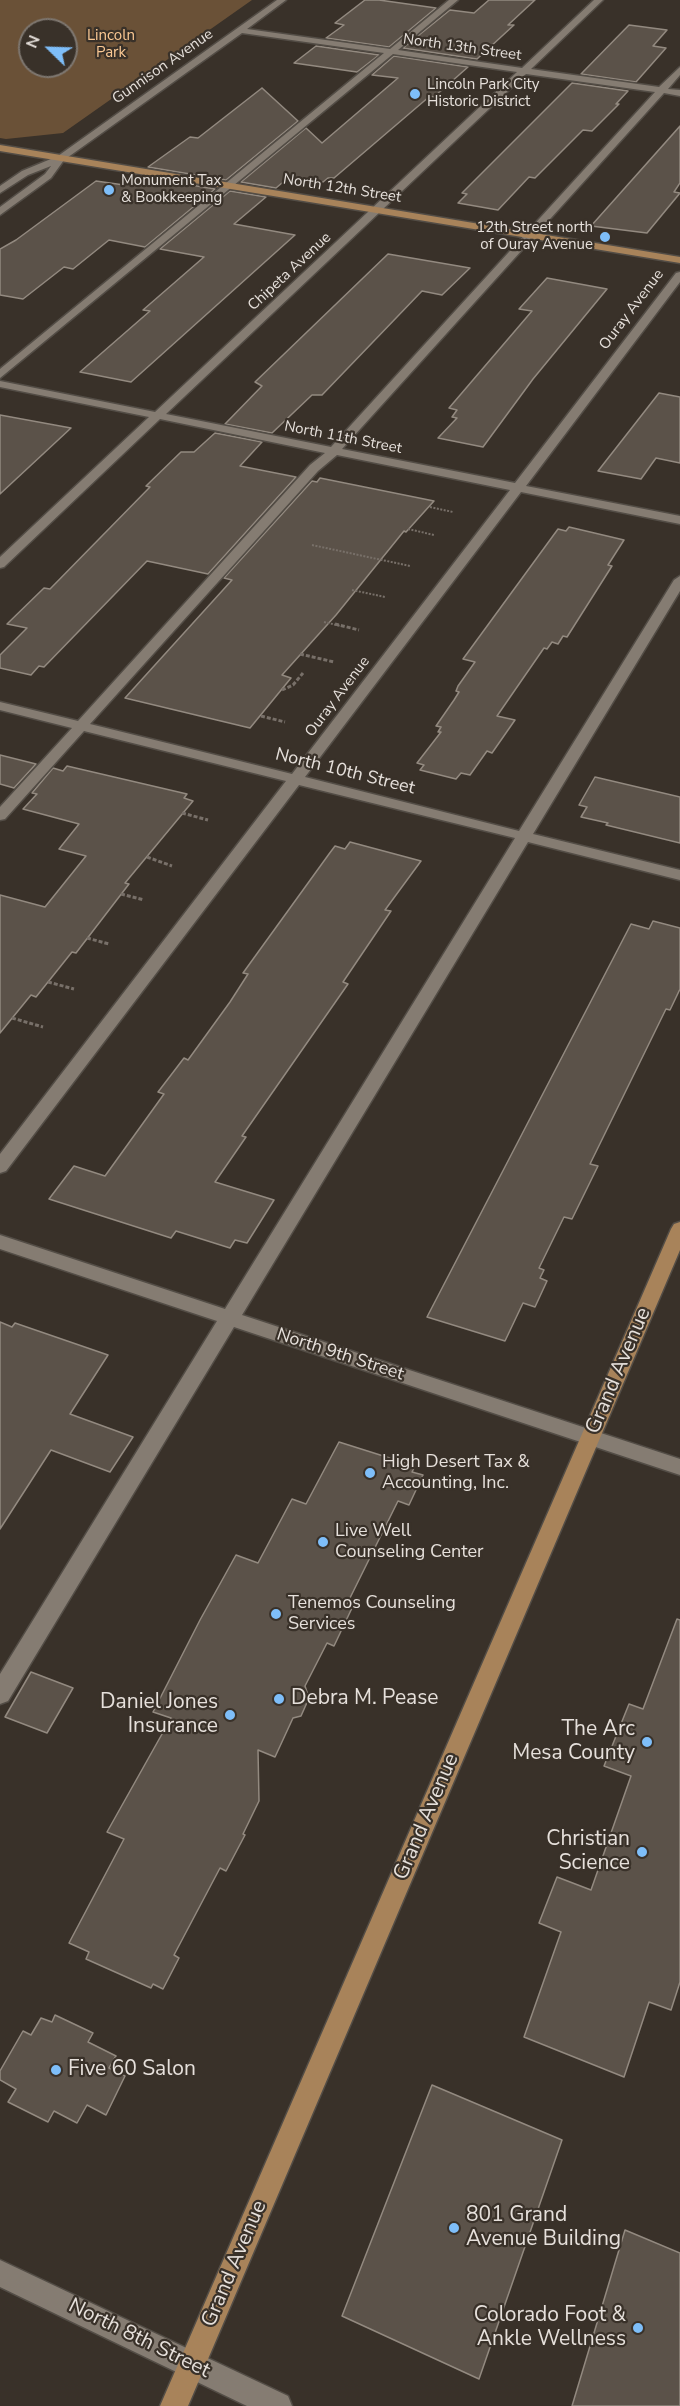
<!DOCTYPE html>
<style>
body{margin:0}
#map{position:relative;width:680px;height:2406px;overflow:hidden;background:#393129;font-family:"Nunito Sans",sans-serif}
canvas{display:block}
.north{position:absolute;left:18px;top:18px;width:60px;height:60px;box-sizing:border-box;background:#393129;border:2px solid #7e7770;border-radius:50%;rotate:293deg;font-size:16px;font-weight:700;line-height:24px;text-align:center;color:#e6e0db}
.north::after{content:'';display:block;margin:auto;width:21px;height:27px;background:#7ebef9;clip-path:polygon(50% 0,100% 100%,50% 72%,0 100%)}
</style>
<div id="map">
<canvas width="680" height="2406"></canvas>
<div class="north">N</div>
</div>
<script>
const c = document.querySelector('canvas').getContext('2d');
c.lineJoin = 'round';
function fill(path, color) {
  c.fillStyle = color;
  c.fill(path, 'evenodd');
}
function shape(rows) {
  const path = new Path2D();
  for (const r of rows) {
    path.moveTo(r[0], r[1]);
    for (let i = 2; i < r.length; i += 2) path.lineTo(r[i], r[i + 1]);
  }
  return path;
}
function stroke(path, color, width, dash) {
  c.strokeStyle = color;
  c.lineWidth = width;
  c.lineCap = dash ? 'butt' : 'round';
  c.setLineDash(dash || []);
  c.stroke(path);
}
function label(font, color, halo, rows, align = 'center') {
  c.font = font + ' "Nunito Sans",sans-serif';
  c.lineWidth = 4.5;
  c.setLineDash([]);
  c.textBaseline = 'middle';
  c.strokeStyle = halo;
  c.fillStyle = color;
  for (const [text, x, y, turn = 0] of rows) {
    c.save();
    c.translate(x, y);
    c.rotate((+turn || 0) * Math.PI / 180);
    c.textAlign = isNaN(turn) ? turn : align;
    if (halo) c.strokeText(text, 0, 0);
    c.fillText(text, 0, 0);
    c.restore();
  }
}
fill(shape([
 [0,0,252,0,63,133,6,139,0,138],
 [30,30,66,30,66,66,30,66]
]), '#6a5137');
const building = shape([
 [365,0,379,0,436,8,389,47,326,38,344,25,335,23,365,0],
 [489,0,535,0,508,25,514,25,477,59,403,48,450,10,474,13,489,0],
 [629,25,667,30,653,46,666,48,636,82,581,74,629,25],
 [316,46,379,55,357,72,294,63,316,46],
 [394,56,468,67,434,97,430,96,334,178,328,178,323,182,289,177,276,188,241,182,306,128,322,143,398,78,372,75,394,56],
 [572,83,628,91,616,104,619,104,592,131,583,130,535,178,529,177,498,210,458,203,467,194,462,193,572,83],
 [262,88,298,121,226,180,148,167,190,137,198,138,262,88],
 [680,126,680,183,674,192,680,193,647,233,591,226,680,126],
 [136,176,215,189,145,247,109,240,73,269,64,267,23,299,0,295,0,249,16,240,96,181,124,185,136,176],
 [230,191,266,197,234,224,295,235,131,382,80,372,150,311,143,310,204,257,160,249,230,191],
 [388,254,470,268,442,295,422,291,322,395,312,395,272,433,225,424,262,386,255,382,388,254],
 [547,278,607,289,533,379,483,447,438,438,457,418,452,417,457,410,449,408,532,311,519,309,547,278],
 [659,393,680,397,680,463,656,458,641,479,598,471,659,393],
 [0,415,71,428,0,494,0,415],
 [215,433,262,442,240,466,296,477,208,574,147,561,44,667,39,666,31,675,0,668,0,655,27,628,7,624,44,588,50,589,150,487,146,486,181,452,194,452,215,433],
 [320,478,434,501,406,532,404,531,336,615,282,675,291,678,250,728,125,698,232,580,224,578,312,481,317,482,320,478],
 [569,527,624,540,608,565,612,566,567,637,563,636,558,644,552,642,547,649,544,648,497,716,515,720,492,753,487,751,470,775,461,773,456,779,420,770,424,765,417,763,441,732,438,732,441,727,436,726,454,700,459,692,456,691,458,686,475,662,463,659,558,529,566,531,569,527],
 [0,755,36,764,14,788,0,784,0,755],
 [67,766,187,794,184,798,193,801,125,883,129,884,76,953,72,952,36,997,31,995,0,1033,0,895,45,907,86,856,59,849,79,824,23,809,37,794,32,793,53,768,63,771,67,766],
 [595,777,680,797,680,843,606,825,608,823,581,817,587,807,579,805,595,777],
 [350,842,421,861,385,910,391,911,343,982,348,984,242,1136,246,1137,215,1182,274,1200,247,1243,235,1240,230,1248,176,1231,171,1238,49,1199,74,1166,105,1176,164,1094,158,1092,184,1058,188,1060,230,1002,248,974,243,973,329,854,335,846,345,849,350,842],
 [653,921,680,928,680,989,670,1010,666,1009,590,1164,598,1166,572,1219,564,1217,539,1268,544,1270,540,1278,547,1281,535,1307,523,1303,505,1341,427,1317,631,924,649,929,653,921],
 [0,1322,12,1327,15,1323,108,1355,70,1414,133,1437,110,1472,51,1450,0,1529,0,1322],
 [339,1442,415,1466,412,1472,423,1475,409,1505,398,1501,346,1606,352,1608,334,1646,327,1643,305,1686,309,1698,301,1716,293,1718,275,1757,258,1750,259,1801,243,1834,245,1835,226,1871,220,1868,174,1955,179,1958,163,1989,153,1984,151,1988,86,1959,89,1952,69,1943,124,1839,107,1832,171,1718,153,1712,200,1620,236,1555,258,1563,292,1499,306,1504,339,1442],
 [677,1619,680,1620,680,1982,671,2010,649,2002,624,2077,524,2037,561,1932,539,1923,557,1877,591,1890,631,1776,604,1766,629,1704,643,1709,677,1619],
 [31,1672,73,1688,47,1733,5,1717,31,1672],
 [55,2015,93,2033,88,2042,116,2056,109,2068,125,2076,106,2115,87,2105,77,2123,54,2111,48,2122,8,2102,16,2089,0,2080,0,2071,23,2031,31,2035,41,2018,52,2022,55,2015],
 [432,2085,562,2140,479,2379,342,2316,432,2085],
 [625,2230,680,2253,680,2406,572,2406,625,2230]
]);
fill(building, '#5b5249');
stroke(building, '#938a80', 1.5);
const minor = shape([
 [277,0,286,0,247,29,390,49,449,0,458,0,398,50,522,68,594,0,603,0,531,69,659,87,680,67,680,75,668,89,680,90,680,96,664,93,342,449,515,483,676,273,680,272,680,282,526,486,680,516,680,524,521,492,305,777,519,831,674,580,680,576,680,591,533,834,680,870,680,880,528,842,242,1315,680,1459,680,1475,234,1327,8,1701,0,1704,0,1674,217,1321,0,1249,0,1235,225,1309,515,838,299,785,6,1171,0,1173,0,1154,286,781,84,731,5,819,0,820,0,807,72,728,0,710,0,702,78,721,310,465,325,453,160,419,4,567,0,568,0,557,149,417,0,387,0,381,155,412,517,72,393,54,0,378,0,369,384,53,242,33,64,160,51,178,0,215,0,207,45,174,51,166,28,175,0,193,0,186,22,171,58,156,277,0],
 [526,74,655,92,331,447,166,414,526,74],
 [337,455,510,490,292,774,90,724,318,471,337,455],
 [0,2260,288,2396,292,2406,247,2406,0,2287,0,2260]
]);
const major = shape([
 [0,145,680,257,680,263,0,151,0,145],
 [680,1222,680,1250,188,2406,160,2406,671,1229,674,1224,680,1222]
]);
stroke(minor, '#534d46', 3);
stroke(major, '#534d46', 3);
stroke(shape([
 [430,507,453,512],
 [408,529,434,535],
 [312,545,410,566],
 [352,590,385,597],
 [324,622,341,626]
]), '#787069', 2, [2, 1.5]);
stroke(shape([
 [335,624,359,630],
 [300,654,334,662],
 [282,690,293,685,303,673],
 [261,716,285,722],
 [182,813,208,820],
 [147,857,172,866],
 [121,894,144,900],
 [87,938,109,944],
 [48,982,74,989],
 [12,1018,43,1027]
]), '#787069', 3, [4, 2]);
fill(minor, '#857c72');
fill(major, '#a8835a');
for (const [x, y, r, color] of [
 [415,94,6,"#7ebef9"],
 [109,190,6,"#7ebef9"],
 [605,237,6,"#7ebef9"],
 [370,1473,6,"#7ebef9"],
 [323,1542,6,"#7ebef9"],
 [276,1614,6,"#7ebef9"],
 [279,1699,6,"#7ebef9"],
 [230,1715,6,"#7ebef9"],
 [647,1742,6,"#7ebef9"],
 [642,1852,6,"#7ebef9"],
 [56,2070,6,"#7ebef9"],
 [454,2228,6,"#7ebef9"],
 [638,2328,6,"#7ebef9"]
]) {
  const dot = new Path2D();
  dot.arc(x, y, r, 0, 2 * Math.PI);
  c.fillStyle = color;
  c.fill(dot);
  stroke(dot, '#393129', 2);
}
label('15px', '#fac893', '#393129', [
 ["Lincoln",111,36],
 ["Park",111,53]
]);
label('15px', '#e6e0db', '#393129', [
 ["North 13th Street",462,48,8],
 ["Gunnison Avenue",163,67,-35],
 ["North 12th Street",342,189,9],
 ["Chipeta Avenue",290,272,-43],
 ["Ouray Avenue",632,310,-53],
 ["North 11th Street",343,438,11],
 ["Ouray Avenue",338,697,-53]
]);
label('15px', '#e6e0db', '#393129', [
 ["Lincoln Park City",427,85],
 ["Historic District",427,102],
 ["Monument Tax",121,181],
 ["& Bookkeeping",121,198],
 ["12th Street north",593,228,"right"],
 ["of Ouray Avenue",593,245,"right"]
], 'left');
label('18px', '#e6e0db', '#393129', [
 ["North 10th Street",345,772,14],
 ["North 9th Street",340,1355,18]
]);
label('18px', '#e6e0db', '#393129', [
 ["High Desert Tax &",382,1463],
 ["Accounting, Inc.",382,1484],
 ["Live Well",335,1532],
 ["Counseling Center",335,1553],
 ["Tenemos Counseling",288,1604],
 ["Services",288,1625]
], 'left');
label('21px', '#e6e0db', '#393129', [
 ["Grand Avenue",619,1371,-67],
 ["Grand Avenue",427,1817,-67],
 ["Grand Avenue",235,2264,-67],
 ["North 8th Street",139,2339,26]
]);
label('21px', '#e6e0db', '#393129', [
 ["Debra M. Pease",291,1699,"left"],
 ["Daniel Jones",218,1703],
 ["Insurance",218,1727],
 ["The Arc",635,1730],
 ["Mesa County",635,1754],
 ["Christian",630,1840],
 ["Science",630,1864],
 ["Five 60 Salon",68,2070,"left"],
 ["801 Grand",466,2216,"left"],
 ["Avenue Building",466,2240,"left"],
 ["Colorado Foot &",626,2316],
 ["Ankle Wellness",626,2340]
], 'right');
</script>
